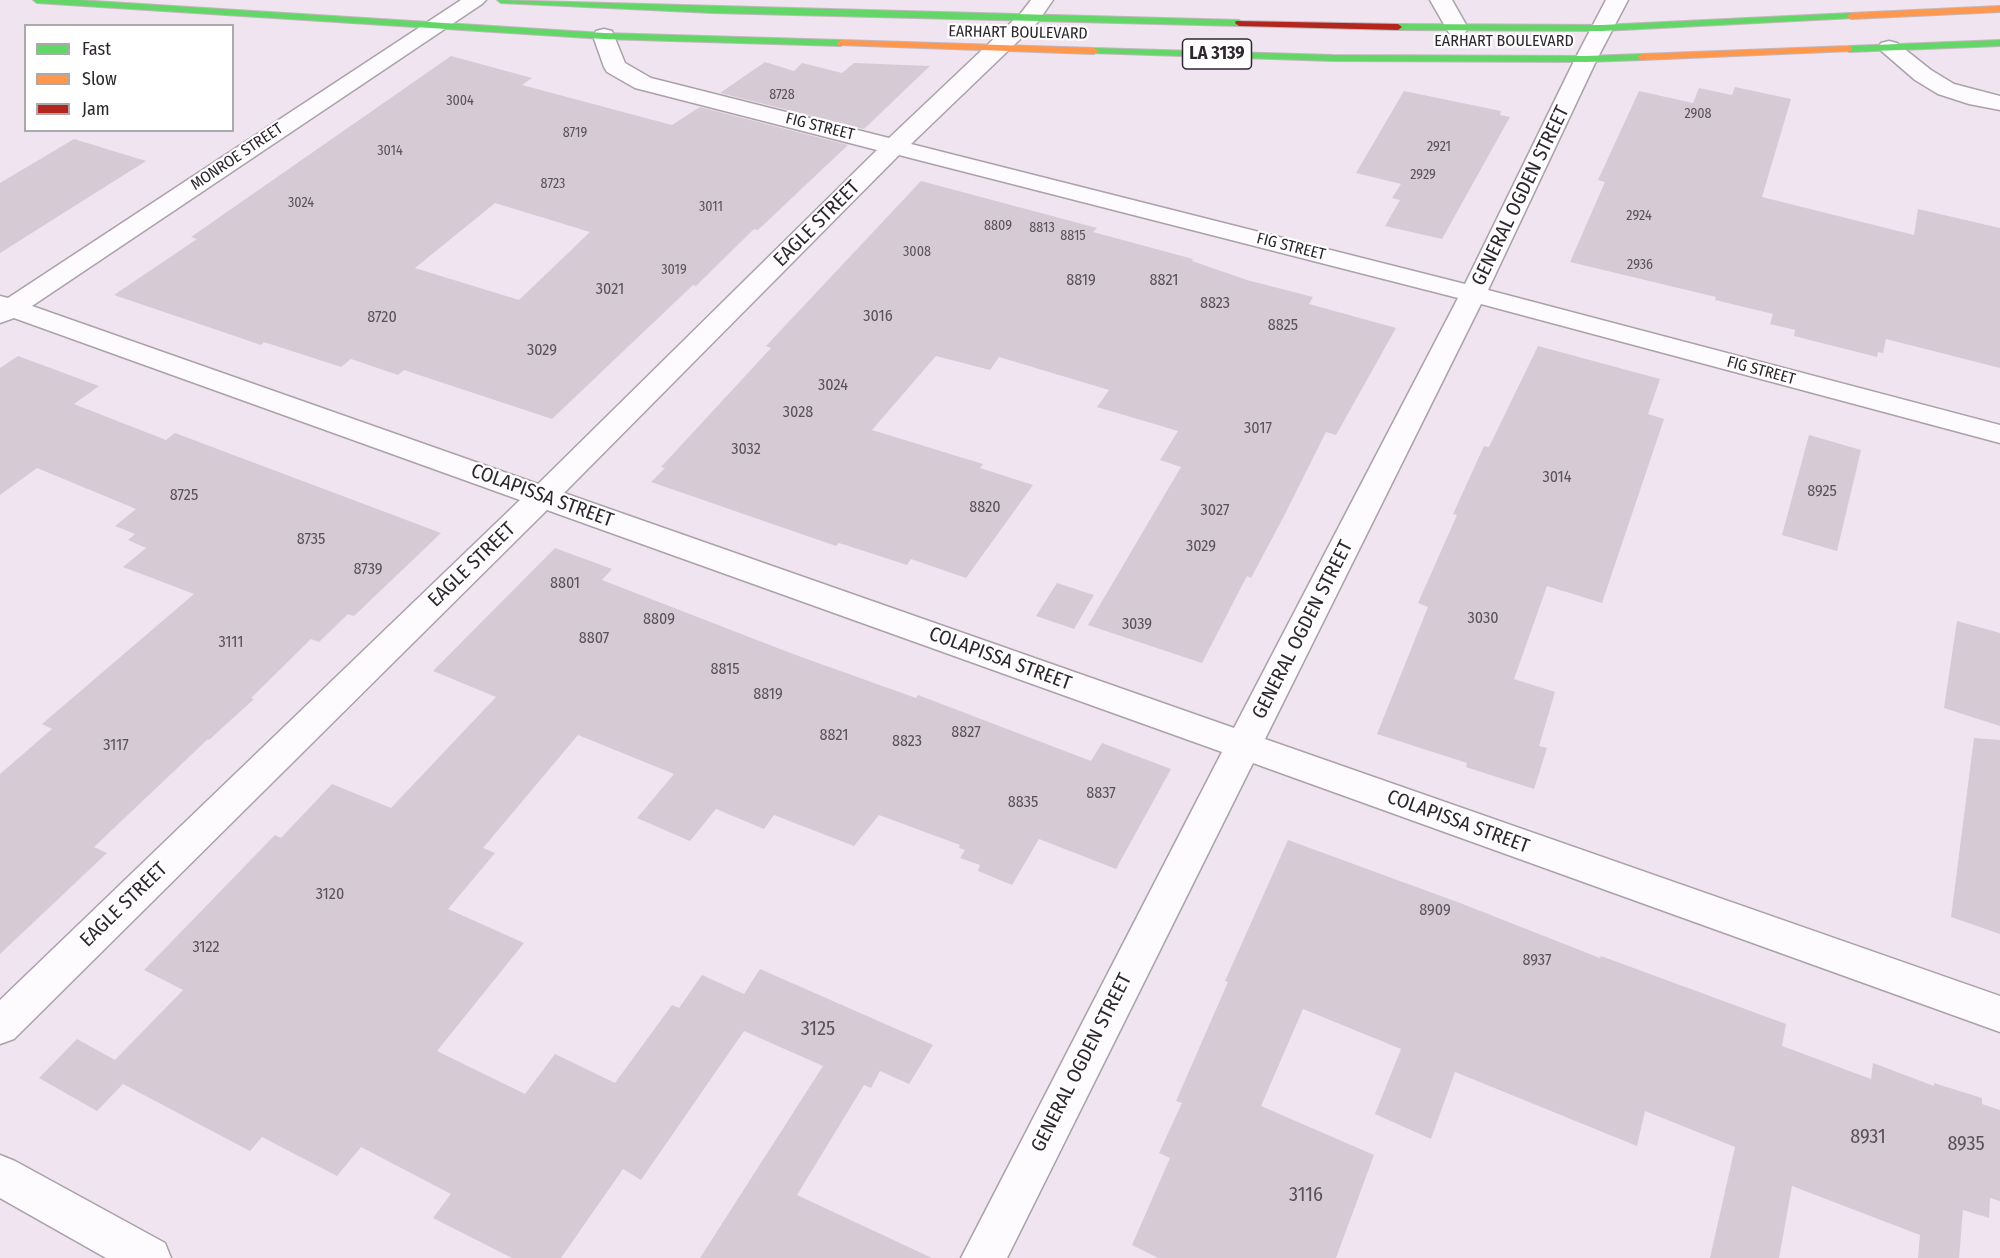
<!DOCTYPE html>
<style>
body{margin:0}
#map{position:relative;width:2000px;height:1258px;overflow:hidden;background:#efe4f0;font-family:"Fira Sans Condensed",sans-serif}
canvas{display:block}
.legend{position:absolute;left:24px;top:24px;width:210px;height:108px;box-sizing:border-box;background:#fff;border:2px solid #aba9ac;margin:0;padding:8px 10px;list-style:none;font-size:18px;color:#2e272f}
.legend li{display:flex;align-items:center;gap:12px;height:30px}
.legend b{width:30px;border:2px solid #aba9ac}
</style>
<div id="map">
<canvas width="2000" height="1258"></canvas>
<ul class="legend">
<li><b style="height:8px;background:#63d668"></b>Fast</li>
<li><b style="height:8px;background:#ff974d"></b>Slow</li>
<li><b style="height:8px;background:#b3261e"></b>Jam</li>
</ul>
</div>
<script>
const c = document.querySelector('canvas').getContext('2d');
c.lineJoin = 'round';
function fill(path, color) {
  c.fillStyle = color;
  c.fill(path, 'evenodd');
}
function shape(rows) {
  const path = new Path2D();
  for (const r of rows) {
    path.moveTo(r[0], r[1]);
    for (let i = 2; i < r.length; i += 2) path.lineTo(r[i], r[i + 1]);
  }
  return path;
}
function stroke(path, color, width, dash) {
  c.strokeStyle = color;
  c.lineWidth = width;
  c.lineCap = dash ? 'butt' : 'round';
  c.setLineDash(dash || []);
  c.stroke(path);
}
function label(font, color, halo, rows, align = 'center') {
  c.font = font + ' "Fira Sans Condensed",sans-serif';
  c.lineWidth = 4.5;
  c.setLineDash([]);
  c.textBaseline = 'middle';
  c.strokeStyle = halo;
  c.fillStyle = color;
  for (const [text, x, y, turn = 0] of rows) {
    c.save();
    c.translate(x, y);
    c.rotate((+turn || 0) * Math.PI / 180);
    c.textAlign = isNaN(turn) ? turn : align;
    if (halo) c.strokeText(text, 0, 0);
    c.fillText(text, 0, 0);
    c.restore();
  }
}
fill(shape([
 [451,56,532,78,522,85,672,125,700,107,848,145,758,230,754,229,696,286,693,285,552,419,404,370,398,375,351,359,341,367,264,342,261,345,114,295,197,239,191,237],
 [495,203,590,232,519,300,415,268],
 [765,62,794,71,802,63,842,73,854,63,930,66,864,129,720,93],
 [1735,87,1791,99,1762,197,1914,235,1918,209,2000,228,2000,368,1886,339,1883,353,1878,352,1877,357,1794,336,1795,330,1770,324,1773,314,1715,300,1716,297,1570,262,1605,182,1598,180,1639,91,1693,103,1699,88,1732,95],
 [1404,91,1501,111,1500,115,1510,117,1442,239,1385,226,1400,200,1392,198,1401,184,1356,173],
 [74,139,146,161,0,253,0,183],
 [921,181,1097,228,1093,232,1193,259,1192,261,1247,280,1313,297,1309,304,1396,328,1336,435,1326,432,1284,516,1251,578,1247,576,1202,663,1088,625,1181,467,1160,460,1178,431,1097,407,1109,390,999,357,990,370,936,356,872,430,983,464,980,468,1033,485,966,578,911,559,907,565,839,543,836,546,651,482,665,468,661,467,771,348,766,346],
 [1538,346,1660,379,1648,414,1664,419,1602,603,1547,586,1514,679,1555,692,1539,746,1547,748,1534,789,1466,767,1467,763,1377,734,1428,607,1418,603,1457,515,1453,514,1484,446,1489,447],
 [18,356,99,386,74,404,166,440,175,433,441,533,354,616,348,614,319,642,311,639,251,698,254,699,209,740,208,739,94,847,107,853,0,954,0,774,52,729,42,724,194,594,123,567,146,548,128,540,135,534,115,526,136,509,37,468,0,495,0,368],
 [1809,435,1861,450,1837,551,1782,535],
 [555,548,612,569,602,580,793,654,916,698,918,695,1091,761,1102,743,1171,769,1116,869,1039,839,1012,885,978,871,980,865,960,858,965,850,959,848,960,845,879,815,854,846,774,815,764,829,716,809,690,841,637,818,674,774,578,735,483,848,495,853,448,909,524,943,437,1051,525,1094,555,1054,615,1083,672,1005,679,1008,702,975,744,994,760,969,933,1045,909,1084,880,1071,871,1088,864,1085,797,1195,932,1258,700,1258,823,1066,744,1031,641,1180,623,1169,561,1258,512,1258,433,1218,451,1194,361,1147,337,1176,262,1137,250,1151,123,1084,97,1111,39,1078,77,1039,115,1060,183,990,144,970,275,835,281,838,332,784,391,808,496,697,433,671],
 [1057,583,1094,595,1074,629,1036,616],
 [1957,621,2000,633,2000,726,1944,708],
 [1974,738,2000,740,2000,934,1951,917],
 [1288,840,1460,903,1600,958,1601,956,1786,1024,1782,1046,1871,1079,1873,1063,1934,1086,1934,1083,1982,1098,1982,1104,2000,1110,2000,1201,1990,1198,1989,1218,1963,1210,1959,1258,1918,1258,1920,1235,1792,1186,1779,1258,1710,1258,1735,1147,1645,1111,1637,1146,1455,1072,1431,1139,1375,1114,1401,1049,1303,1009,1261,1106,1374,1155,1336,1258,1158,1258,1132,1245,1170,1158,1159,1153,1182,1103,1176,1101,1228,982,1225,981]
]), '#d6cbd4');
const street = shape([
 [461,0,486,0,482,4,32,306,538,484,877,150,635,88,607,72,604,67,593,36,596,31,604,29,612,31,625,63,651,78,889,138,1021,13,1031,0,1053,0,1037,23,911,144,1465,284,1575,59,1606,0,1628,0,1597,59,1488,290,2000,425,2000,443,1481,304,1265,739,2000,996,2000,1032,1253,763,1007,1258,961,1258,1222,752,547,510,14,1039,0,1044,0,1000,520,500,14,318,0,323,0,296,8,298,461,0],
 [899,155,1458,298,1234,728,564,493,899,155],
 [1430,0,1452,0,1468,28,1465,33,1457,35,1449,33,1430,0],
 [1889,41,1897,43,1931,70,1954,84,2000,96,2000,110,1969,104,1938,94,1915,80,1878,48,1881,43,1889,41],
 [0,1155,15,1161,165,1243,171,1258,106,1258,0,1198,0,1155]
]);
const fast = shape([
 [33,0,78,0,604,33,841,40,845,43,841,46,604,39,37,3,33,0],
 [497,0,1239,20,1243,23,1239,26,713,13,501,3,497,0],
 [1851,13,1855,16,1854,18,1602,31,1398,30,1394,27,1398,24,1602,25,1851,13],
 [2000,40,2000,46,1849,52,1844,49,1849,46,2000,40],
 [1094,48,1333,55,1586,56,1642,54,1647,57,1642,60,1586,62,1333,61,1091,53,1091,49,1094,48]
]);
const slow = shape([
 [2000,6,2000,12,1851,19,1847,16,1851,13,2000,6],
 [841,40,1094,48,1099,51,1094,54,838,45,837,43,841,40],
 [1849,46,1852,47,1852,51,1642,60,1637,57,1642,54,1849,46]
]);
const jam = shape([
 [1236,21,1398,24,1402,27,1398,30,1239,26,1235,23,1236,21]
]);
stroke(street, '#aaa1aa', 3);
stroke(fast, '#c2b6bb', 2);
stroke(slow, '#c2b6bb', 2);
stroke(jam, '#c2b6bb', 2);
fill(street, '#fdfbfd');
fill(fast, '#63d668');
fill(slow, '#ff974d');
fill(jam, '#b3261e');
label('14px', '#5a525a', null, [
 ["8728",782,95],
 ["3004",460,101],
 ["2908",1698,114],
 ["8719",575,133],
 ["2921",1439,147],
 ["3014",390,151],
 ["2929",1423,175],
 ["8723",553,184],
 ["3024",301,203],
 ["3011",711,207],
 ["2924",1639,216],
 ["8809",998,226],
 ["8813",1042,228],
 ["8815",1073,236],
 ["3008",917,252],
 ["2936",1640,265],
 ["3019",674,270]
]);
label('16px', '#2e272f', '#fff', [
 ["EARHART BOULEVARD",1018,33,1],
 ["EARHART BOULEVARD",1504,42],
 ["FIG STREET",820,127,14],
 ["MONROE STREET",237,157,-34],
 ["FIG STREET",1291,247,14],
 ["FIG STREET",1761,371,15]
]);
label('16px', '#5a525a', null, [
 ["8819",1081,281],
 ["8821",1164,281],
 ["3021",610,290],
 ["8823",1215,304],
 ["3016",878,317],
 ["8720",382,318],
 ["8825",1283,326],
 ["3029",542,351],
 ["3024",833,386],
 ["3028",798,413],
 ["3017",1258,429],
 ["3032",746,450],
 ["3014",1557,478],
 ["8925",1822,492],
 ["8725",184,496],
 ["8820",985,508],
 ["3027",1215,511],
 ["8735",311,540],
 ["3029",1201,547],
 ["8739",368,570],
 ["8801",565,584],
 ["3030",1483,619],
 ["8809",659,620],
 ["3039",1137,625],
 ["8807",594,639],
 ["3111",231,643],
 ["8815",725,670],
 ["8819",768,695],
 ["8827",966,733],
 ["8821",834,736],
 ["8823",907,742],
 ["3117",116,746],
 ["8837",1101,794],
 ["8835",1023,803],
 ["3120",330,895],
 ["8909",1435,911],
 ["3122",206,948],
 ["8937",1537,961]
]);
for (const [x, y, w] of [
 [1217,54,69]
]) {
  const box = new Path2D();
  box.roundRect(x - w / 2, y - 15, w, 30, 4.5);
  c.fillStyle = '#fff';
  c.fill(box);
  stroke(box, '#2e272f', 1.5);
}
label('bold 18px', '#2e272f', null, [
 ["LA 3139",1217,54]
]);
label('20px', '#2e272f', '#fff', [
 ["GENERAL OGDEN STREET",1521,196,-64],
 ["EAGLE STREET",817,224,-45],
 ["COLAPISSA STREET",542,496,20],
 ["EAGLE STREET",472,565,-44],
 ["GENERAL OGDEN STREET",1303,630,-63],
 ["COLAPISSA STREET",1000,659,20],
 ["COLAPISSA STREET",1458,822,20],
 ["EAGLE STREET",124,905,-44],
 ["GENERAL OGDEN STREET",1082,1063,-63]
]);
label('20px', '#5a525a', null, [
 ["3125",818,1029],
 ["8931",1868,1137],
 ["8935",1966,1144],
 ["3116",1306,1195]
]);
</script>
